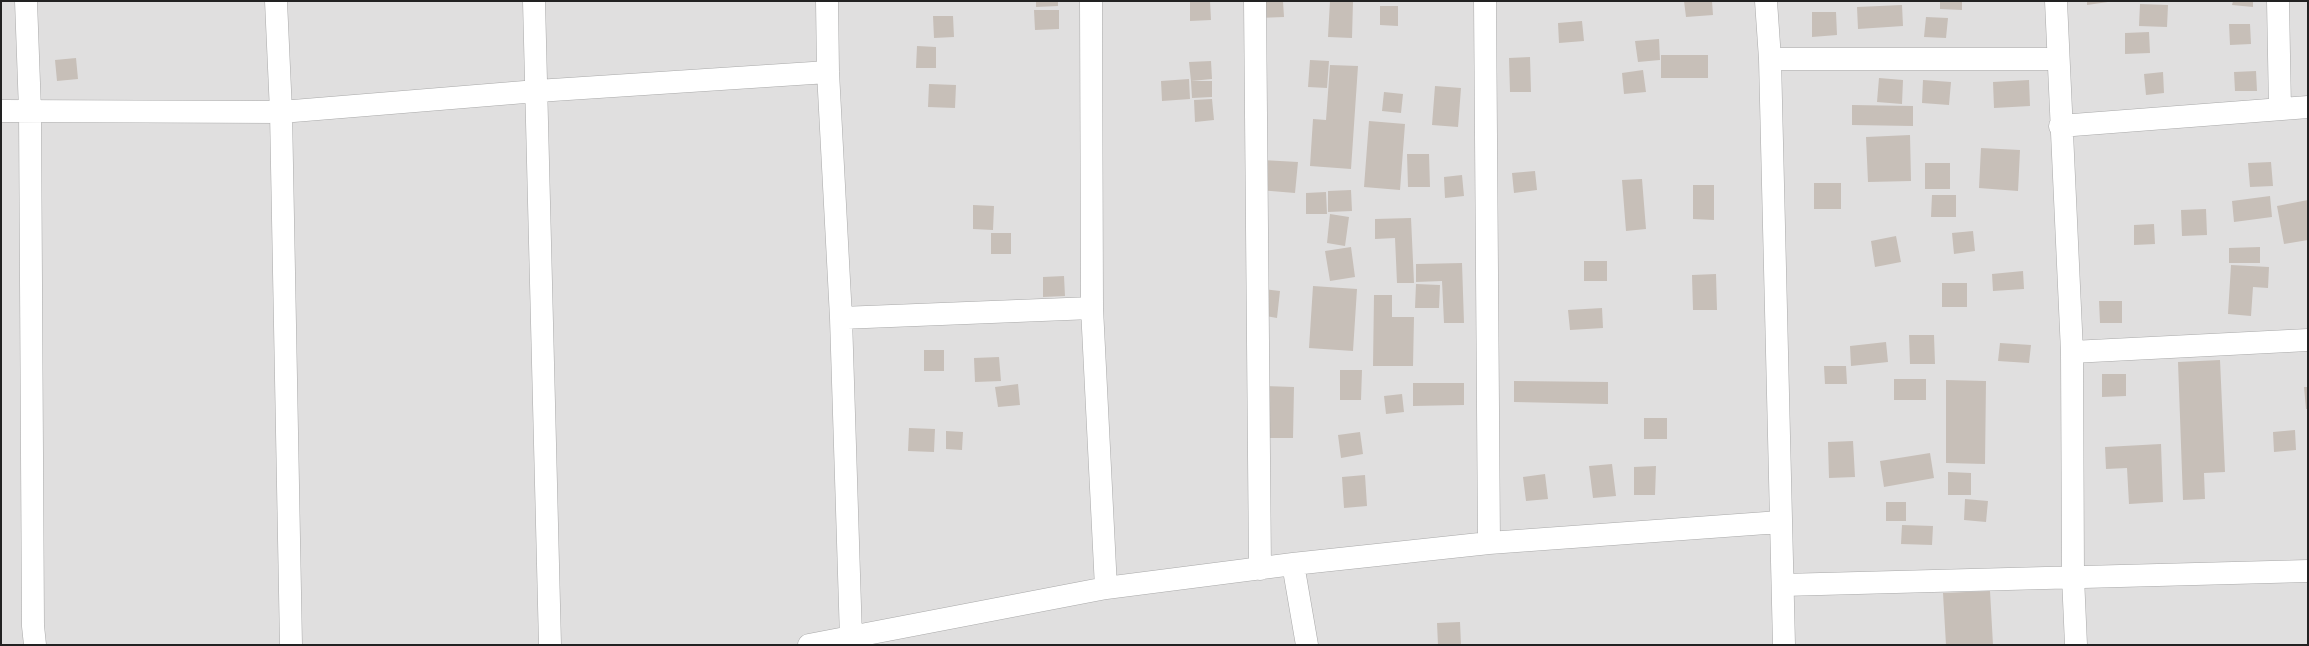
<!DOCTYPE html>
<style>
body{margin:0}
#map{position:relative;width:2309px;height:646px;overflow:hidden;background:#f2efe9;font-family:Karla,sans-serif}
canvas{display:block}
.frame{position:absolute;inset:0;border:2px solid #222;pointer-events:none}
</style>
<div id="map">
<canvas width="2309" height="646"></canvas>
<div class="frame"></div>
</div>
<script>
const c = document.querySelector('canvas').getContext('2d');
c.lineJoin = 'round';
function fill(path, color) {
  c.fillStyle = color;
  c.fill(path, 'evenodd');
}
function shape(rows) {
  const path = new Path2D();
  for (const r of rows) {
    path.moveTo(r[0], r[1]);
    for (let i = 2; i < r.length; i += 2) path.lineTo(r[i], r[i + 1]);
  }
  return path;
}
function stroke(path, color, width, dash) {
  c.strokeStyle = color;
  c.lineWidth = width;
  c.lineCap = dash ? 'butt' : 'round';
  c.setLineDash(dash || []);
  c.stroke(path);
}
fill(shape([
 [1,1,2308,1,2308,645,1,645]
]), '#e0dfdf');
fill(shape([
 [1036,1,1058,1,1058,6,1036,7],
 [1210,1,1211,20,1190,21,1190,2],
 [1257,1,1283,1,1284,17,1258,18],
 [1330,1,1353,1,1352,38,1328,37],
 [1684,1,1712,1,1713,15,1686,17],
 [1940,1,1962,1,1962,10,1940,9],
 [2087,1,2108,1,2108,2,2087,5],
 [2233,1,2253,1,2253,7,2232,5],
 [2140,4,2168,5,2167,27,2139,26],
 [1902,5,1903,26,1858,29,1857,7],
 [1380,6,1398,6,1398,26,1380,25],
 [1034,10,1059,10,1059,29,1035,30],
 [1812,12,1836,12,1837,35,1812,37],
 [933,16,953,16,954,37,934,38],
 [1926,17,1948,18,1946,38,1924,37],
 [1582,21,1584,41,1559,43,1558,23],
 [2229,24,2250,24,2251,44,2230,45],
 [2149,32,2150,53,2125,54,2125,33],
 [1659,39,1660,60,1638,62,1635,41],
 [917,46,936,47,936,68,916,68],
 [1661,55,1708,55,1708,78,1661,78],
 [1530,57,1531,92,1510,92,1509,58],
 [76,58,78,79,57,81,55,60],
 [1310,60,1329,61,1327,88,1308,87],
 [1211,61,1212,79,1191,81,1189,62],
 [1330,65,1358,66,1351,169,1310,166,1313,119,1326,120],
 [1643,70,1646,92,1624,94,1622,73],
 [2256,71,2257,91,2235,91,2234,72],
 [2163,72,2164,93,2146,95,2144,74],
 [1879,78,1903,80,1902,104,1877,102],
 [1189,79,1190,99,1162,101,1161,81],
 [1923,80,1951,82,1949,105,1922,103],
 [2029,80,2030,106,1994,108,1993,82],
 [1191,81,1212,81,1212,97,1192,98],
 [929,84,956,85,955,108,928,107],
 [1435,86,1461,88,1458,127,1432,125],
 [1384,92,1403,94,1401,113,1382,111],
 [1212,99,1214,120,1195,122,1194,100],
 [1852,105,1913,106,1913,126,1852,125],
 [1369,121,1405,124,1400,190,1364,187],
 [1910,135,1911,181,1868,182,1866,137],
 [1981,148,2020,150,2018,191,1979,188],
 [1407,154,1429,154,1430,187,1408,187],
 [1262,160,1298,162,1295,193,1259,190],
 [2271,162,2273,186,2250,187,2248,163],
 [1925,163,1950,163,1950,189,1925,189],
 [1535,171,1537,190,1514,193,1512,173],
 [1462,175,1464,196,1445,198,1444,177],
 [1642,179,1646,229,1626,231,1622,180],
 [1814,183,1841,183,1841,209,1814,209],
 [1693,185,1714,185,1714,220,1693,219],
 [1351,190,1352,211,1328,212,1328,191],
 [1326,192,1327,214,1306,214,1306,193],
 [1932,195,1956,195,1956,217,1931,217],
 [2270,196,2272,217,2234,222,2232,201],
 [2308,200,2308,240,2284,244,2277,206],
 [973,205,994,206,993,230,973,229],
 [2206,209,2207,235,2182,236,2181,210],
 [1330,214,1349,217,1345,246,1327,243],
 [1411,218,1414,283,1397,283,1395,238,1375,239,1375,219],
 [2154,224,2155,244,2134,245,2134,225],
 [1973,231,1975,251,1954,254,1952,233],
 [991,233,1011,233,1011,254,991,254],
 [1896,236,1901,262,1875,267,1871,241],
 [1351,247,1355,277,1330,281,1325,251],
 [2260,247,2260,263,2229,263,2229,248],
 [1584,261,1607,261,1607,281,1584,281],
 [1462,263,1464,323,1444,323,1442,281,1416,282,1416,264],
 [2231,265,2269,267,2268,288,2253,287,2251,316,2228,314],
 [2023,271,2024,289,1993,291,1992,274],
 [1716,274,1717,310,1693,310,1692,275],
 [1064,276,1065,296,1043,297,1043,277],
 [1942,283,1967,283,1967,307,1942,307],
 [1416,284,1440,285,1439,308,1415,308],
 [1313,286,1357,289,1353,351,1309,348],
 [1263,289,1280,291,1277,318,1260,315],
 [1374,295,1392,295,1392,317,1414,317,1413,366,1373,366],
 [2099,301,2122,301,2122,323,2100,323],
 [1602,308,1603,328,1570,330,1568,310],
 [1909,335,1934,335,1935,364,1910,364],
 [1886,342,1888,362,1851,366,1850,346],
 [2000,343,2031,345,2029,363,1998,361],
 [924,350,944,350,944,371,924,371],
 [999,357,1001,381,975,382,974,358],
 [2220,360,2225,472,2204,473,2205,499,2183,500,2178,362],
 [1824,366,1846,366,1847,384,1825,384],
 [1340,370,1362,370,1361,400,1340,400],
 [2102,374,2126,374,2126,396,2102,397],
 [1894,379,1926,379,1926,400,1894,400],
 [1946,380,1986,381,1985,464,1946,463],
 [1514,381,1608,382,1608,404,1514,402],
 [1413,383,1464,383,1464,405,1413,406],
 [1018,384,1020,405,998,407,995,387],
 [1265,386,1294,387,1293,438,1264,438],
 [2304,387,2308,387,2308,409,2306,409],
 [1402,394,1404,412,1386,414,1384,396],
 [1644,418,1667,418,1667,439,1644,439],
 [909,428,935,429,934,452,908,451],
 [2295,430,2296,450,2274,452,2273,432],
 [946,431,963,432,962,450,946,449],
 [1360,432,1363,454,1341,458,1338,435],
 [1853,441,1855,477,1829,478,1828,442],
 [2161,444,2163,502,2129,504,2127,468,2106,469,2105,447],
 [1930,453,1934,478,1884,487,1880,461],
 [1612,464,1616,496,1593,498,1589,466],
 [1656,466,1655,495,1634,495,1634,467],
 [1948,472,1971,473,1971,495,1948,495],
 [1545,474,1548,499,1526,501,1523,477],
 [1365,475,1367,506,1344,508,1342,477],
 [1965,499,1988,501,1986,522,1964,520],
 [1886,502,1906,502,1906,521,1886,521],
 [1902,525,1933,526,1932,545,1901,544],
 [1990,591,1993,645,1946,645,1943,593],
 [1460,622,1461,645,1438,645,1437,623]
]), '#c7bfb8');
const minor = shape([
 [26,1,30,111,33,626,35,645],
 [276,1,281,112,291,645],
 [534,1,550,645],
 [827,1,828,72,841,318,851,638],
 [1091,1,1092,308,1106,588],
 [1255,1,1260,569],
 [1485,1,1489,543],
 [1766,1,1770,59,1784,645],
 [2056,1,2072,352,2073,577,2076,645],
 [2278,1,2280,109],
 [1770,59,2057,59],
 [1,111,281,112,537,91,828,72],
 [2060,126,2308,107],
 [841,318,1092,308],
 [2072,352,2308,340],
 [1293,564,1307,645],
 [1783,585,2308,571],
 [809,645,1106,588,1293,564,1489,543,1780,522]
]);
stroke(minor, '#a9a9a9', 23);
stroke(minor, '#fff', 22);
</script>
